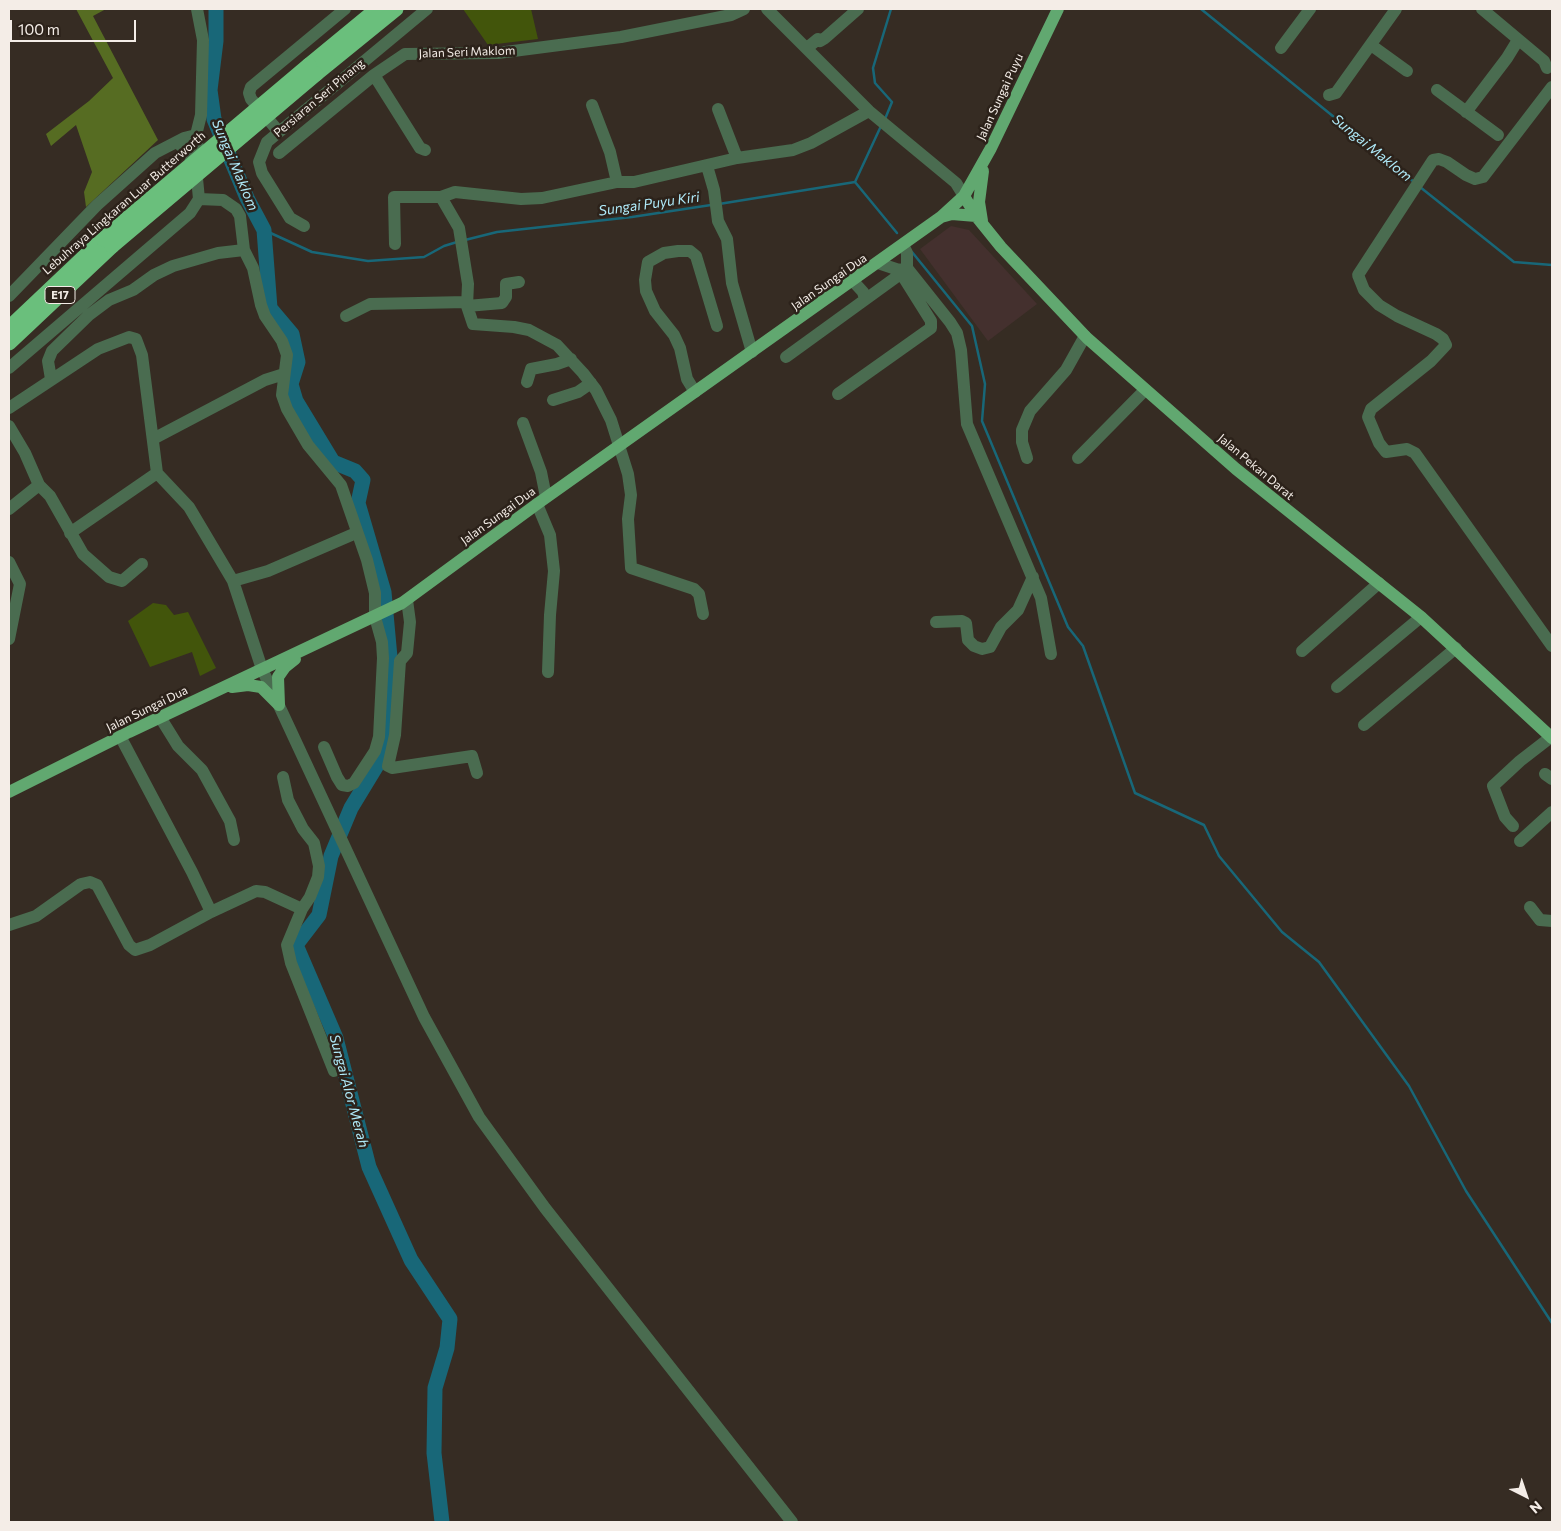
<!DOCTYPE html>
<style>
body{margin:0}
#map{position:relative;width:1561px;height:1531px;overflow:hidden;background:#362c23;font-family:Commissioner,sans-serif}
canvas{display:block}
.frame{position:absolute;inset:0;border:10px solid #f4ede7;pointer-events:none}
.north{position:absolute;left:1501px;top:1471px;width:50px;height:50px;-webkit-text-stroke:4px #2c221a;paint-order:stroke;rotate:139deg;font-size:14px;font-weight:700;line-height:20px;text-align:center;color:#f4ede7}
.north::after{content:'';display:block;margin:auto;width:18px;height:22px;background:#f4ede7;clip-path:polygon(50% 0,100% 100%,50% 72%,0 100%)}
.scale{position:absolute;left:10px;top:20px;width:126px;height:22px;box-sizing:border-box;border:2px solid #f4ede7;border-top:0;padding-left:6px;font-size:15px;line-height:18px;white-space:nowrap;color:#f4ede7;-webkit-text-stroke:4px #2c221a;paint-order:stroke}
</style>
<div id="map">
<canvas width="1561" height="1531"></canvas>
<div class="frame"></div>
<div class="north">N</div>
<div class="scale">100 m</div>
</div>
<script>
const c = document.querySelector('canvas').getContext('2d');
c.lineJoin = 'round';
function fill(path, color) {
  c.fillStyle = color;
  c.fill(path, 'evenodd');
}
function shape(rows) {
  const path = new Path2D();
  for (const r of rows) {
    path.moveTo(r[0], r[1]);
    for (let i = 2; i < r.length; i += 2) path.lineTo(r[i], r[i + 1]);
  }
  return path;
}
function stroke(path, color, width, dash) {
  c.strokeStyle = color;
  c.lineWidth = width;
  c.lineCap = dash ? 'butt' : 'round';
  c.setLineDash(dash || []);
  c.stroke(path);
}
function label(font, color, halo, rows, align = 'center') {
  c.font = font + ' Commissioner,sans-serif';
  c.lineWidth = 5;
  c.setLineDash([]);
  c.textBaseline = 'middle';
  c.strokeStyle = halo;
  c.fillStyle = color;
  for (const [text, x, y, turn = 0] of rows) {
    c.save();
    c.translate(x, y);
    c.rotate((+turn || 0) * Math.PI / 180);
    c.textAlign = isNaN(turn) ? turn : align;
    if (halo) c.strokeText(text, 0, 0);
    c.fillText(text, 0, 0);
    c.restore();
  }
}
fill(shape([
 [951,226,969,230,1037,304,988,341,920,249]
]), '#44302e');
fill(shape([
 [463,9,531,9,538,39,488,45],
 [153,603,166,605,174,615,188,612,216,668,200,676,192,652,150,667,128,621]
]), '#42550b');
fill(shape([
 [76,9,106,9,93,16,158,140,86,207,84,192,92,172,76,125,51,146,46,134,89,101,113,78]
]), '#566c22');
stroke(shape([
 [1201,9,1414,182],
 [885,119,892,102,875,83,873,68,891,9],
 [855,182,897,233],
 [1420,187,1514,262,1552,265],
 [719,204,855,182,881,126],
 [264,230,312,252,368,261,424,257,444,246,457,242],
 [465,240,497,232,632,217,711,205],
 [912,252,972,326,985,384,982,421,1068,627,1083,646,1135,793,1204,825,1219,856,1282,932,1319,962,1409,1086,1466,1191,1552,1323]
]), '#186778', 2.5);
stroke(shape([
 [216,9,216,41,210,90,214,119,247,198,264,230,270,308,292,334,298,362,291,384,296,401,333,462,355,471,363,480,358,503,384,592,392,679,385,752,351,808,331,856,319,915,296,945,336,1038,369,1167,411,1260,450,1319,447,1348,435,1388,434,1453,442,1522]
]), '#186778', 15);
stroke(shape([
 [767,9,869,111,956,183,964,196],
 [1482,9,1544,61,1547,68],
 [1371,45,1407,71],
 [807,48,818,39,820,41,825,38,858,9],
 [1281,48,1310,9],
 [374,75,420,148,425,150],
 [1552,87,1483,177,1475,179,1466,175,1447,162,1439,159,1433,160,1358,275,1364,290,1379,305,1397,316,1436,334,1443,339,1446,345,1431,361,1371,409,1368,417,1379,443,1386,452,1407,449,1415,453,1552,646],
 [1437,90,1498,135],
 [1329,95,1336,93,1396,9],
 [592,105,610,152,617,182],
 [718,109,737,158],
 [1466,112,1507,58,1518,40],
 [279,132,251,99,249,93,251,87,345,9],
 [279,153,374,75,405,54,498,53,621,37,731,15,744,9],
 [196,164,199,155,196,135,201,115,203,40,197,9],
 [707,166,714,190,718,221,727,239,732,283,752,352],
 [441,197,459,228,468,284,467,306,473,324,514,327,529,330,557,345,583,373,596,390,611,420,628,474,631,495,628,519,631,568,694,589,699,594,703,614],
 [199,199,223,200,236,209,240,216,244,250,253,268,261,305,265,316,282,341,287,355,282,395,287,409,308,445,341,485,367,560,375,593,375,617,382,642,383,658,379,737,375,751,354,783,348,786,342,785,337,777,324,747],
 [304,226,290,218,262,173,259,162,267,142,427,9],
 [395,244,394,197,441,197,455,192,521,199,542,198,617,182,634,182,737,158,793,150,811,143,869,111],
 [903,245,907,253,907,268,950,322,957,333,961,350,967,424,1041,598,1051,654],
 [878,263,899,270,907,268],
 [853,281,863,292,865,299],
 [9,296,97,205,155,153,184,138,196,135],
 [467,306,502,303,506,297,506,284,519,282],
 [346,316,370,304,467,302],
 [786,357,895,278,899,270,931,321,931,328,838,394],
 [9,368,190,213,199,199,196,168,187,151,178,143],
 [51,379,48,361,52,351,89,315,109,300,133,290,154,275,173,266,218,253,244,250],
 [527,382,531,369,557,364,571,359],
 [695,392,687,379,680,348,674,335,655,311,646,291,645,280,648,262,664,253,678,251,690,251,696,256,717,326],
 [553,400,578,392,591,383],
 [9,408,98,349,129,337,136,339,142,355,157,473,189,507,233,581,262,669,424,1017,479,1117,545,1208,792,1522],
 [523,423,541,472,546,497],
 [9,426,25,453,39,485,9,509],
 [153,439,265,380,284,374],
 [1027,458,1022,442,1022,430,1030,411,1066,370,1085,336],
 [1078,458,1145,390],
 [39,485,50,496,83,554,109,577,122,581,142,564],
 [537,504,550,535,554,571,550,615,548,672],
 [70,533,157,473],
 [9,562,20,584,9,639],
 [233,581,268,571,356,533],
 [407,600,410,622,407,653,400,661,395,735,388,766,392,768,472,756,477,773],
 [936,622,962,621,966,623,968,640,974,646,982,649,990,647,1001,627,1018,610,1033,577],
 [1302,651,1379,583],
 [1337,687,1421,617],
 [160,717,178,746,202,770,230,821,234,840],
 [1364,725,1456,648],
 [120,736,192,872,211,912],
 [1545,774,1552,779],
 [283,777,288,800,303,829,314,843,319,866,318,877,310,897,302,909,287,945,291,963,334,1071],
 [1513,826,1505,817,1493,786,1520,761,1551,737],
 [1520,841,1552,812],
 [1530,907,1540,920,1552,921],
 [9,925,36,916,81,884,90,882,97,885,129,945,135,950,150,945,211,912,256,891,265,892,302,909]
]), '#4a6c50', 12);
stroke(shape([
 [964,196,976,216,1001,247,1087,338,1236,469,1421,617,1552,738],
 [941,217,952,214,976,216],
 [982,221,979,202,983,171],
 [232,687,248,685,261,687,279,705],
 [279,705,278,677,285,667,295,659],
 [9,792,129,732,402,603,537,504,941,217,964,196,991,148,1058,9]
]), '#61a870', 12);
stroke(shape([
 [309,65,377,9],
 [316,74,396,9],
 [9,328,103,239],
 [9,343,112,246]
]), '#6abf7c', 15);
stroke(shape([
 [103,239,309,65],
 [112,246,316,74]
]), '#6abf7c', 15);
for (const [x, y, w] of [
 [60,295,30]
]) {
  const box = new Path2D();
  box.roundRect(x - w / 2, y - 8.5, w, 17, 4);
  c.fillStyle = '#2c221a';
  c.fill(box);
  stroke(box, '#f4ede7', 1);
}
label('bold 11px', '#f4ede7', null, [
 ["E17",60,295]
]);
label('12px', '#f4ede7', '#2c221a', [
 ["Jalan Seri Maklom",467,52,-2],
 ["Jalan Sungai Puyu",1000,97,-65],
 ["Persiaran Seri Pinang",319,98,-40],
 ["Lebuhraya Lingkaran Luar Butterworth",124,203,-41],
 ["Jalan Sungai Dua",829,282,-35],
 ["Jalan Pekan Darat",1256,467,40],
 ["Jalan Sungai Dua",498,516,-36],
 ["Jalan Sungai Dua",147,709,-26]
]);
label('italic 14px', '#afeaf9', '#2c221a', [
 ["Sungai Maklom",1372,148,39],
 ["Sungai Maklom",235,165,67],
 ["Sungai Puyu Kiri",649,204,-8],
 ["Sungai Alor Merah",349,1091,75]
]);
</script>
